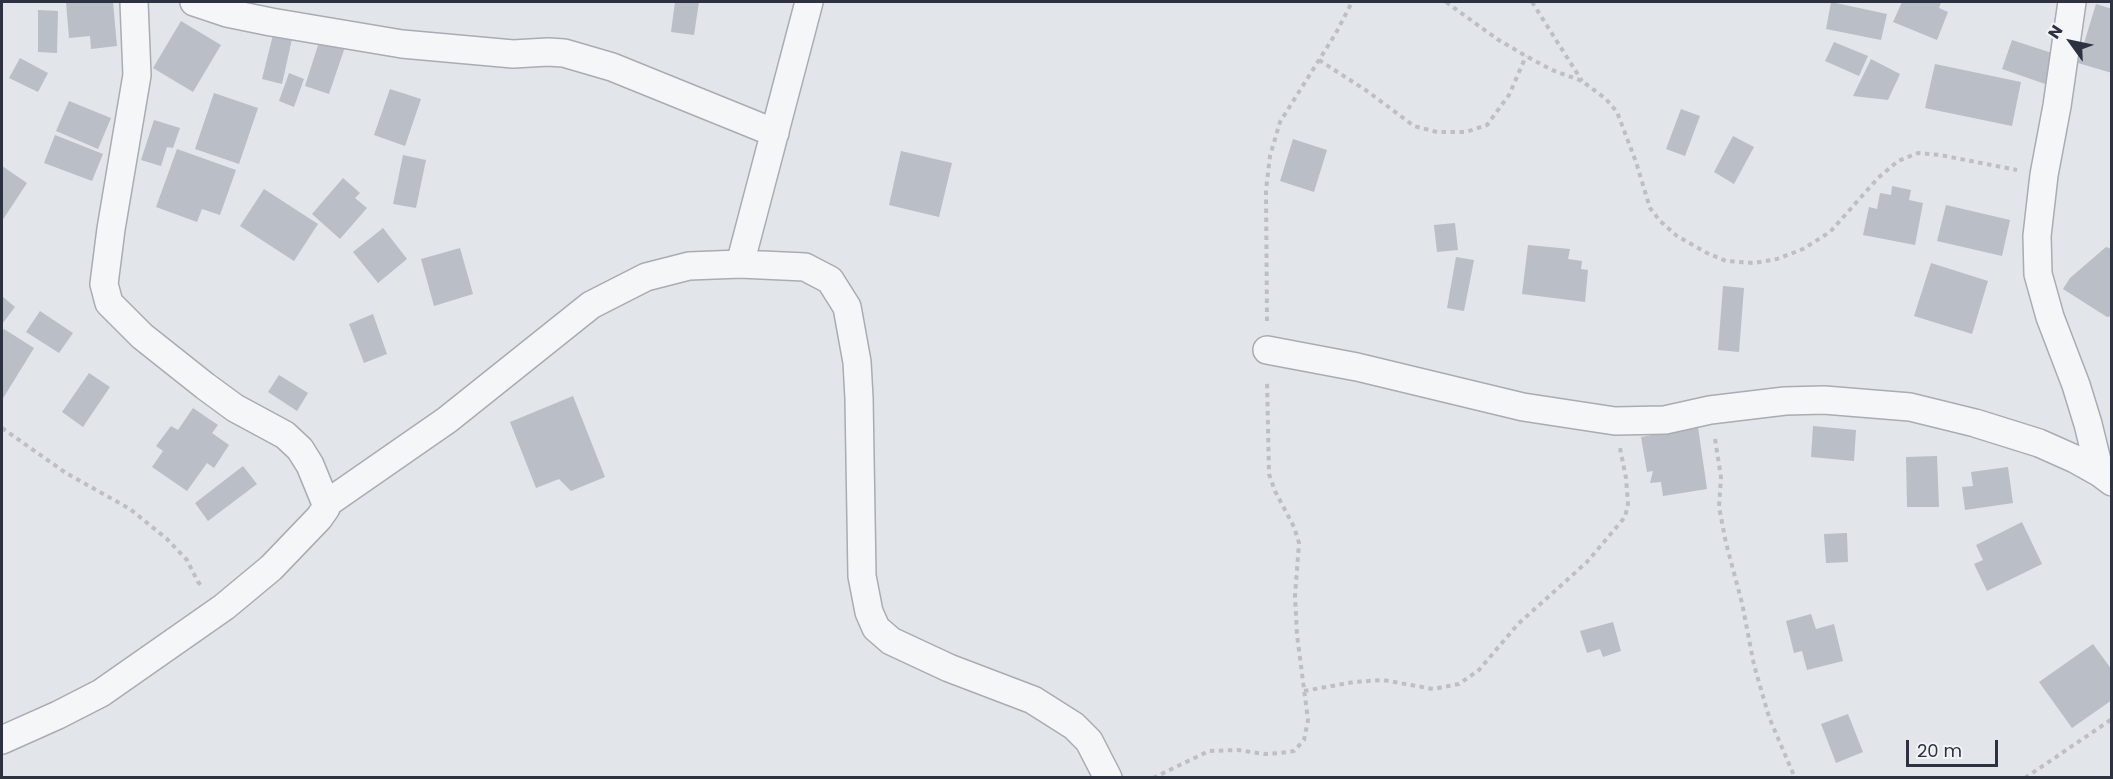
<!DOCTYPE html>
<style>
body{margin:0}
#map{position:relative;width:2113px;height:779px;overflow:hidden;background:#e2e5e9;font-family:Poppins,sans-serif}
canvas{display:block}
.frame{position:absolute;inset:0;border:3px solid #2c3240;pointer-events:none}
.north{position:absolute;left:2041px;top:12px;width:60px;height:60px;-webkit-text-stroke:4px #f2f4f7;paint-order:stroke;rotate:303deg;font-size:16px;font-weight:700;line-height:24px;text-align:center;color:#2c3240}
.north::after{content:'';display:block;margin:auto;width:21px;height:27px;background:#2c3240;clip-path:polygon(50% 0,100% 100%,50% 72%,0 100%)}
.scale{position:absolute;left:1906px;top:740px;width:92px;height:27px;box-sizing:border-box;border:3px solid #2c3240;border-top:0;padding-left:8px;font-size:18px;line-height:21px;white-space:nowrap;color:#2c3240;-webkit-text-stroke:4px #f2f4f7;paint-order:stroke}
</style>
<div id="map">
<canvas width="2113" height="779"></canvas>
<div class="frame"></div>
<div class="north">N</div>
<div class="scale">20 m</div>
</div>
<script>
const c = document.querySelector('canvas').getContext('2d');
c.lineJoin = 'round';
function fill(path, color) {
  c.fillStyle = color;
  c.fill(path, 'evenodd');
}
function shape(rows) {
  const path = new Path2D();
  for (const r of rows) {
    path.moveTo(r[0], r[1]);
    for (let i = 2; i < r.length; i += 2) path.lineTo(r[i], r[i + 1]);
  }
  return path;
}
function stroke(path, color, width, dash) {
  c.strokeStyle = color;
  c.lineWidth = width;
  c.lineCap = dash ? 'butt' : 'round';
  c.setLineDash(dash || []);
  c.stroke(path);
}
fill(shape([
 [66,2,113,2,117,46,91,49,90,36,69,38],
 [675,2,699,2,694,35,671,32],
 [1831,2,1887,14,1881,40,1826,29],
 [1902,2,1941,2,1939,8,1948,12,1937,40,1893,22],
 [2096,4,2112,9,2112,73,2078,63],
 [38,10,58,11,57,53,38,52],
 [181,21,221,45,193,92,153,68],
 [273,35,292,39,282,84,262,79],
 [320,39,345,47,329,94,305,86],
 [2012,40,2058,55,2048,85,2002,69],
 [1834,42,1868,56,1859,76,1825,61],
 [20,58,48,73,38,92,9,78],
 [1871,59,1900,74,1888,100,1853,96],
 [1935,64,2021,82,2012,126,1925,108],
 [289,73,304,79,294,107,279,101],
 [390,89,421,99,405,146,374,135],
 [214,93,258,108,239,164,195,149],
 [69,101,111,118,98,149,56,131],
 [1681,109,1700,116,1685,156,1666,149],
 [154,120,180,128,173,148,167,147,161,166,141,160],
 [55,135,103,154,92,181,44,163],
 [1733,136,1754,147,1734,184,1714,172],
 [1293,139,1327,150,1314,192,1280,181],
 [177,149,236,170,220,215,202,209,197,222,156,207],
 [901,151,952,163,939,217,889,205],
 [403,155,426,160,416,208,393,204],
 [2,166,27,183,2,221],
 [343,178,360,193,355,198,367,208,340,239,312,214],
 [1892,186,1911,190,1909,200,1923,203,1915,245,1863,235,1869,207,1877,209,1880,193,1891,195],
 [264,189,318,224,294,261,240,226],
 [1946,205,2010,220,2002,256,1937,241],
 [1455,223,1458,250,1437,252,1434,225],
 [383,228,407,259,378,283,353,252],
 [1528,245,1570,249,1568,259,1582,261,1581,269,1588,270,1585,302,1522,294],
 [2106,247,2112,249,2112,316,2107,317,2063,289,2070,278],
 [460,248,473,294,434,306,421,259],
 [1456,257,1474,260,1464,311,1447,308],
 [1931,263,1988,281,1972,334,1914,316],
 [1723,286,1744,288,1739,352,1718,350],
 [2,296,15,307,2,324],
 [40,311,73,333,59,353,26,332],
 [373,314,387,354,364,363,349,324],
 [4,329,34,348,2,400,2,332],
 [89,373,110,387,83,427,62,412],
 [279,375,308,393,297,411,268,392],
 [573,396,605,477,571,491,559,479,536,488,510,422],
 [193,408,218,425,212,433,229,445,214,468,207,463,187,491,152,467,163,451,156,446,171,426,178,430],
 [1813,426,1856,430,1854,461,1811,457],
 [1698,427,1707,489,1663,496,1661,482,1650,483,1653,471,1647,472,1641,437],
 [1937,456,1939,507,1907,507,1906,457],
 [243,466,257,484,208,521,195,503],
 [2008,467,2013,503,1965,510,1962,487,1973,486,1971,472],
 [2022,522,2042,564,1987,591,1974,564,1983,560,1976,545],
 [1847,533,1848,562,1826,563,1824,534],
 [1811,614,1816,629,1834,624,1843,661,1807,670,1802,651,1794,653,1786,621],
 [1613,622,1621,651,1603,657,1600,649,1587,653,1580,631],
 [2093,644,2112,670,2112,700,2072,728,2039,682],
 [1848,714,1863,752,1836,763,1821,724]
]), '#babec6');
const minor = shape([
 [194,2,227,13,271,22,402,44,513,54,548,52,564,53,612,67,775,133],
 [2072,2,2057,106,2044,175,2037,236,2038,274,2050,317,2076,385,2088,424,2100,473],
 [740,264,809,2],
 [1267,350,1357,367,1523,407,1615,421,1665,420,1710,410,1785,401,1824,400,1910,407,1975,423,2039,443,2075,459,2100,473,2112,482],
 [326,504,447,420,591,305,646,277,689,266,740,264,805,267,830,280,847,307,857,362,859,398,862,576,869,612,876,628,891,641,949,668,1033,700,1074,726,1089,741,1108,778],
 [2,740,58,715,101,693,224,607,271,568,319,518,326,508,326,504,310,465,300,449,285,435,235,408,205,386,142,336,109,303,104,284,111,229,137,75,134,2]
]);
stroke(minor, '#a8acb3', 30);
stroke(shape([
 [1446,2,1497,39,1526,56,1552,70,1582,81,1606,99,1617,112,1636,162,1650,208,1660,221,1677,236,1707,253,1726,261,1754,263,1777,259,1803,249,1830,232,1878,178,1898,161,1918,153,1940,155,2017,170],
 [1532,2,1582,81],
 [1319,60,1367,91,1414,126,1437,132,1466,132,1487,125,1509,95,1526,56],
 [1267,321,1266,190,1270,156,1280,122,1336,33,1352,2],
 [2,428,66,473,130,509,167,539,187,560,198,582,202,586],
 [1715,439,1721,477,1719,507,1726,543,1742,603,1754,665,1769,717,1795,778],
 [1304,691,1354,682,1383,680,1433,689,1459,684,1479,670,1518,624,1587,562,1625,517,1628,504,1626,478,1620,448],
 [1153,778,1209,751,1238,750,1264,754,1280,753,1294,751,1304,740,1308,720,1297,635,1295,596,1299,543,1294,527,1275,491,1269,474,1267,380],
 [2025,778,2112,719]
]), '#bdbfc4', 4, [4.5, 4.5]);
stroke(minor, '#f5f6f8', 27);
</script>
